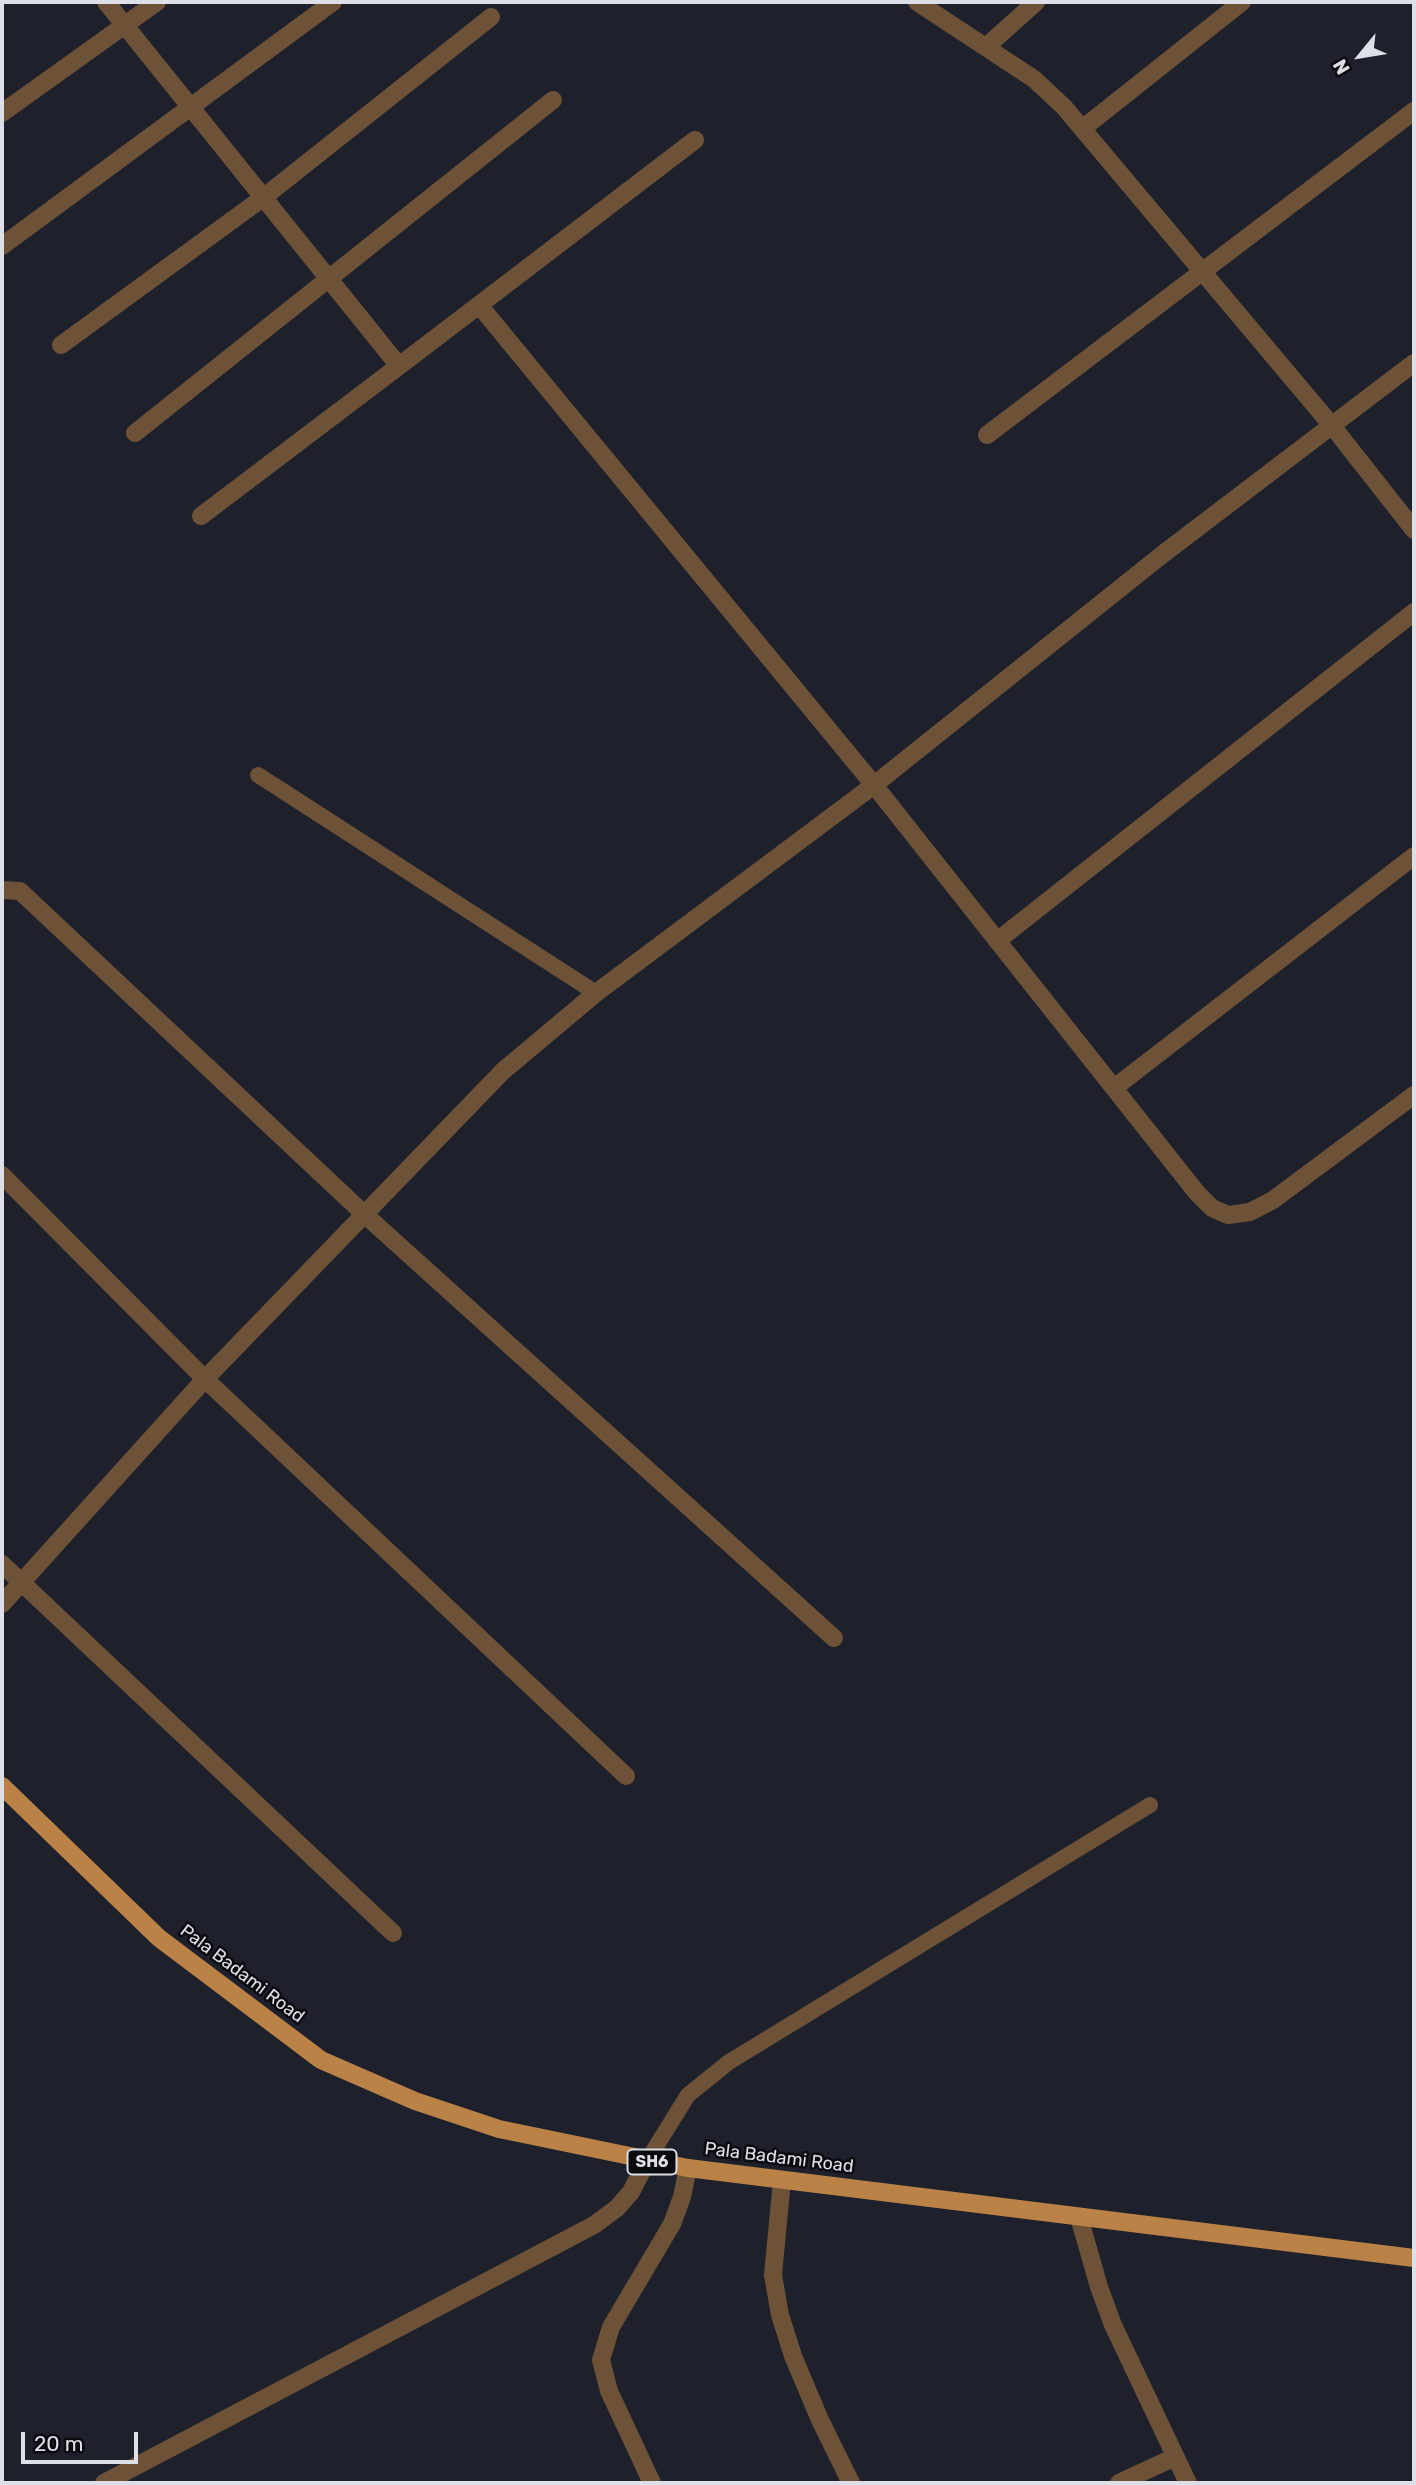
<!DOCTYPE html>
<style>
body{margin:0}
#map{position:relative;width:1416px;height:2485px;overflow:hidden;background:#1e212b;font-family:Rubik,sans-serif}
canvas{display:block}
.frame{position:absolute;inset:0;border:4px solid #dee0e7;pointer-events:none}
.north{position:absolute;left:1325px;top:21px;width:70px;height:70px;-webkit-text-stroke:5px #090b0f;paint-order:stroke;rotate:240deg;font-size:19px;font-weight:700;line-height:28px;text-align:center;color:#dee0e7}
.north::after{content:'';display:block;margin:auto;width:24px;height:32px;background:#dee0e7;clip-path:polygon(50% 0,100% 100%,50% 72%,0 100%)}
.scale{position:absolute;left:21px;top:2432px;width:117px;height:32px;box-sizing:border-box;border:4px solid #dee0e7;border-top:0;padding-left:9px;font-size:21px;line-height:24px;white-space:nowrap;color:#dee0e7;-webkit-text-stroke:5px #090b0f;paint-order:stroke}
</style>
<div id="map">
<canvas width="1416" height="2485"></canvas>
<div class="frame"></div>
<div class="north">N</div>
<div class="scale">20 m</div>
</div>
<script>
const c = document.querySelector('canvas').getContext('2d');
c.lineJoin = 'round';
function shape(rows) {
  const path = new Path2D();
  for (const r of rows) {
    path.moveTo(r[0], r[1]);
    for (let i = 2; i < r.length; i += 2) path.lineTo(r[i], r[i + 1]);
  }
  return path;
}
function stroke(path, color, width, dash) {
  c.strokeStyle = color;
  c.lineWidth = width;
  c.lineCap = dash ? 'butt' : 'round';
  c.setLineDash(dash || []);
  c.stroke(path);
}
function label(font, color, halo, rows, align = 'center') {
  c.font = font + ' Rubik,sans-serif';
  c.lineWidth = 5;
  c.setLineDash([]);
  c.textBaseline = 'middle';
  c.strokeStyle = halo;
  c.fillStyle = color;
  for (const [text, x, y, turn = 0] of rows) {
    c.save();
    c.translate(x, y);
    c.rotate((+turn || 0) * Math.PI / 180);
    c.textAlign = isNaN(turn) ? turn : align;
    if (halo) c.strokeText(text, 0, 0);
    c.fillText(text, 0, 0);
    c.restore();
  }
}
stroke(shape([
 [258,775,596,993],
 [647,2161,688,2095,729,2062,1150,1805]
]), '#6d5237', 16);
stroke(shape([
 [917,2,1034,79,1064,107,1333,427,1414,530],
 [987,46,1036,2],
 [2,113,157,2],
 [1082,129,1242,2],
 [2,246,333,2],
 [479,305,695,140],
 [61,345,264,197,491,17],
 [1414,363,1163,554,874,785,1197,1193,1212,1208,1228,1215,1250,1212,1273,1200,1414,1095],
 [135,433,553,100],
 [987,435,1414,111],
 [201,516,399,366],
 [2,890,20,891,363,1213,834,1638],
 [997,941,1414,612],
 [1114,1088,1414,856],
 [2,1175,205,1379,626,1776],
 [2,1564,393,1933],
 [2,1604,205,1379,503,1071,596,993,874,785,479,305,399,366,106,2],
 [782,2180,773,2275,780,2315,793,2356,820,2420,851,2483],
 [1079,2217,1099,2287,1113,2325,1188,2483],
 [104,2483,594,2225,617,2208,631,2192,647,2161],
 [652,2483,609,2391,601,2360,611,2327,672,2224,682,2197,688,2168],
 [1119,2483,1175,2457]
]), '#6d5237', 18);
stroke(shape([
 [2,1786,159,1938,321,2060,415,2101,499,2129,688,2168,1414,2258]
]), '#ba8247', 18);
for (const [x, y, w] of [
 [652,2162,49]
]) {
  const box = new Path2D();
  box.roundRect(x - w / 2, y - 12.5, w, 25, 5);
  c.fillStyle = '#090b0f';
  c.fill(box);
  stroke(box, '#dee0e7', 2);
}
label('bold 16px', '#dee0e7', null, [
 ["SH6",652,2162]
]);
label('18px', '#dee0e7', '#090b0f', [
 ["Pala Badami Road",242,1974,37],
 ["Pala Badami Road",779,2158,7]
]);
</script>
